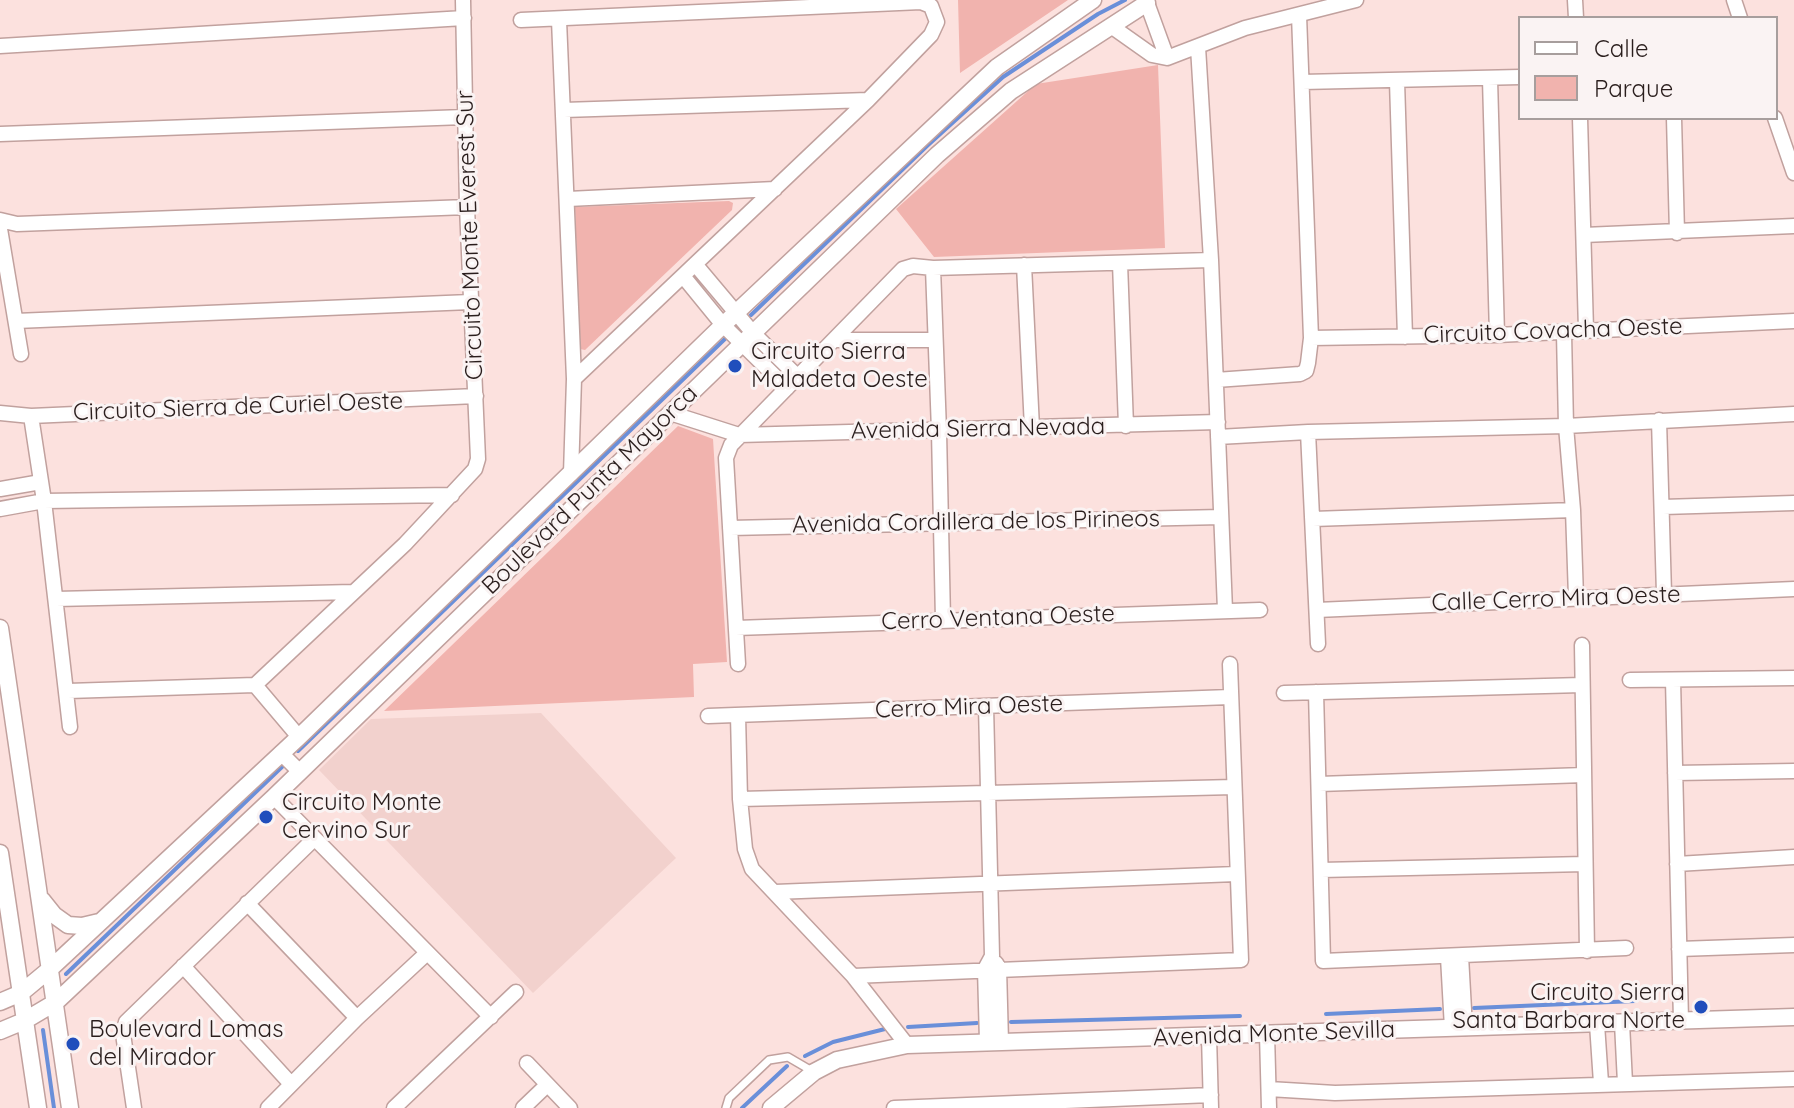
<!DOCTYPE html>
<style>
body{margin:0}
#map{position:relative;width:1794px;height:1108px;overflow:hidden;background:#fce1de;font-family:Quicksand,sans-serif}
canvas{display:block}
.legend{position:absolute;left:1518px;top:16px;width:260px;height:104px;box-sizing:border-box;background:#faf3f3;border:2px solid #a79e9d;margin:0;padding:10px 14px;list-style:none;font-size:24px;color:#2a1e1d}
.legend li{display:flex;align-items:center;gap:16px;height:40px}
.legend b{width:40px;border:2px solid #a79e9d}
</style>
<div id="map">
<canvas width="1794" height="1108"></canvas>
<ul class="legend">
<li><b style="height:10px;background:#fff"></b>Calle</li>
<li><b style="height:22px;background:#f1b3ae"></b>Parque</li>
</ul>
</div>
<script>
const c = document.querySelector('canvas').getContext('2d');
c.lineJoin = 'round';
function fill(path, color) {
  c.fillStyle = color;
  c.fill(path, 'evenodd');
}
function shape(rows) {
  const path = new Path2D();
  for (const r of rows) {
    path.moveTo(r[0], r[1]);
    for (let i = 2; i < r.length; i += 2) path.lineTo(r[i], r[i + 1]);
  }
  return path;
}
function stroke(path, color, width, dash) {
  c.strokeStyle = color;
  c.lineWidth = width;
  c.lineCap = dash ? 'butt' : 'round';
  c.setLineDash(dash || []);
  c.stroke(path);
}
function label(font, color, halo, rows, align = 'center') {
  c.font = font + ' Quicksand,sans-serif';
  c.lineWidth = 6;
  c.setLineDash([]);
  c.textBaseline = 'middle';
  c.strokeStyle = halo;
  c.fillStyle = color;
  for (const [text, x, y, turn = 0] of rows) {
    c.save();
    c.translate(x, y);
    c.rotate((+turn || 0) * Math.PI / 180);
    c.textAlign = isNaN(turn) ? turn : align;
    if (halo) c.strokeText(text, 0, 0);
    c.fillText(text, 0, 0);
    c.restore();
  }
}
fill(shape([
 [541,713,676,858,533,993,319,770,371,719]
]), '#f2d1cd');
fill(shape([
 [958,0,1068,0,960,73],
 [1158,65,1165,248,934,257,896,209,1036,84],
 [729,201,733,203,732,210,585,350,580,349,575,207],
 [678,426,713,439,727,662,693,664,694,697,384,711]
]), '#f1b3ae');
stroke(shape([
 [751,315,927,146,1003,77,1098,14,1125,0],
 [298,751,728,336],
 [66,974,283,766],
 [1474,1008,1635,1001],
 [1326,1014,1440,1009],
 [1011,1022,1240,1016],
 [908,1027,977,1023],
 [43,1030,54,1108],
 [805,1056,833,1042,885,1029],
 [742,1108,787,1066]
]), '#6a8fd9', 4);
const service = shape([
 [726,1108,729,1098,769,1060,788,1057,812,1071]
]);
const minor = shape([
 [1575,0,1576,18],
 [1734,0,1740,18],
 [1147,3,1167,58],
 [521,20,921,2,931,6,937,22,931,35,868,100,574,379],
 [559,20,574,379,571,474],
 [1111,26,1152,55,1167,58,1245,28,1356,0],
 [0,46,464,18],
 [1198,47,1211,260,1225,610],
 [1490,79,1497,335],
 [1397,81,1405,337],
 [1302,82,1520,77],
 [564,110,868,100],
 [1580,118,1586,330],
 [1674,118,1677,233],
 [1775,118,1794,173],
 [0,134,464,117],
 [568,199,775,189],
 [0,220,17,224,467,207],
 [0,229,21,354],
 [1584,235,1794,226],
 [1120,263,1126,426],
 [695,264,753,333,799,378],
 [1024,265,1032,428],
 [933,268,939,431,943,620],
 [683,276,723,325,787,388],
 [16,321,470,302],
 [1564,333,1566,426,1573,510,1576,597],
 [1311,338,1497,335,1794,321],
 [836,340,934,340],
 [1216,380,1300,374,1306,371,1308,363,1311,338,1299,15],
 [0,413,31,416,476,396],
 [670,413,739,435,1218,422],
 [31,416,44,501,70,727],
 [1659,420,1664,594],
 [1308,432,1318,644],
 [1218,437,1308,432,1566,426,1794,414],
 [0,489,41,482],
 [1663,507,1794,503],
 [0,509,44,501,452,495],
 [1313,519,1573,510],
 [730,528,1221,517],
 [56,599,353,592],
 [1317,610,1794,589],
 [736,628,1260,610],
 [1582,645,1587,951],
 [738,664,726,458,731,445,903,269,913,266,933,268,1211,260],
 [1630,680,1794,678],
 [1673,680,1681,1021],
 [68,691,255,685],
 [1316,692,1323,961,1626,948],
 [1284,693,1582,685],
 [986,706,992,956,985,969,987,1041],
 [738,715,740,799,745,849,752,869,853,976,907,1045],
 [708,716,1230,697],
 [299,737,255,685,405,544,475,469,478,459,467,207,463,0],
 [281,753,300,772],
 [1675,773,1794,771],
 [1319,784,1584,775],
 [274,797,491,1017],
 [740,799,1234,787],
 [1677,864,1794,857],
 [1321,870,1585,864],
 [775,892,1236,874],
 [247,903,357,1018],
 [1679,949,1794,945],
 [1461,956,1465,1028],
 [1448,957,1452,1028],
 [996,963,999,968,1001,1042],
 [183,966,291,1084],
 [853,976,1241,960,1230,664],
 [1622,1023,1625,1083],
 [1597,1024,1601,1083],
 [1267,1034,1269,1108],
 [1209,1036,1211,1108],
 [527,1063,570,1108],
 [1269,1089,1335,1093,1794,1079],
 [134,1108,123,1034,126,1022,314,839],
 [268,1108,357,1018,427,953],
 [394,1108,516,992],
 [523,1108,547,1085],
 [894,1108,1211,1095]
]);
const tertiary = shape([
 [0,628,70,1108],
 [0,853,38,1108],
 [42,900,54,915,68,925,82,926,99,922],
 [0,1002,21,993,50,969,299,737,723,325,997,67,1093,0],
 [0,1031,24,1021,56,1002,274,797,937,155,1011,91,1147,3],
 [771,1108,814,1072,837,1060,907,1045,1794,1017]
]);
stroke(service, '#c1a19e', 10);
stroke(minor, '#c1a19e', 17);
stroke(tertiary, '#c1a19e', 19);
stroke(service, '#fff', 7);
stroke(minor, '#fff', 14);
stroke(tertiary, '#fff', 16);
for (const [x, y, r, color] of [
 [735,366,8,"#204ebc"],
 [266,817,8,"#204ebc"],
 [1701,1007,8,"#204ebc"],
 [73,1044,8,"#204ebc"]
]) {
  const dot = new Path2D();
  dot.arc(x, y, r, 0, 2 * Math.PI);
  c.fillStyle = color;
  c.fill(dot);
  stroke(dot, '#faf3f3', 3);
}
label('24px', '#2a1e1d', '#faf3f3', [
 ["Circuito Monte Everest Sur",470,235,-92],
 ["Circuito Covacha Oeste",1553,331,-2],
 ["Circuito Sierra de Curiel Oeste",238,407,-2],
 ["Avenida Sierra Nevada",978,429,-1],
 ["Boulevard Punta Mayorca",590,490,-44],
 ["Avenida Cordillera de los Pirineos",976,522,-1],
 ["Calle Cerro Mira Oeste",1556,599,-2],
 ["Cerro Ventana Oeste",998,618,-2],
 ["Cerro Mira Oeste",969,707,-2],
 ["Avenida Monte Sevilla",1274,1034,-2]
]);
label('24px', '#2a1e1d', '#faf3f3', [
 ["Circuito Sierra",751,352],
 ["Maladeta Oeste",751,380],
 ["Circuito Monte",282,803],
 ["Cervino Sur",282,831],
 ["Circuito Sierra",1685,993,"right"],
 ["Santa Barbara Norte",1685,1021,"right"],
 ["Boulevard Lomas",89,1030],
 ["del Mirador",89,1058]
], 'left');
</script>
